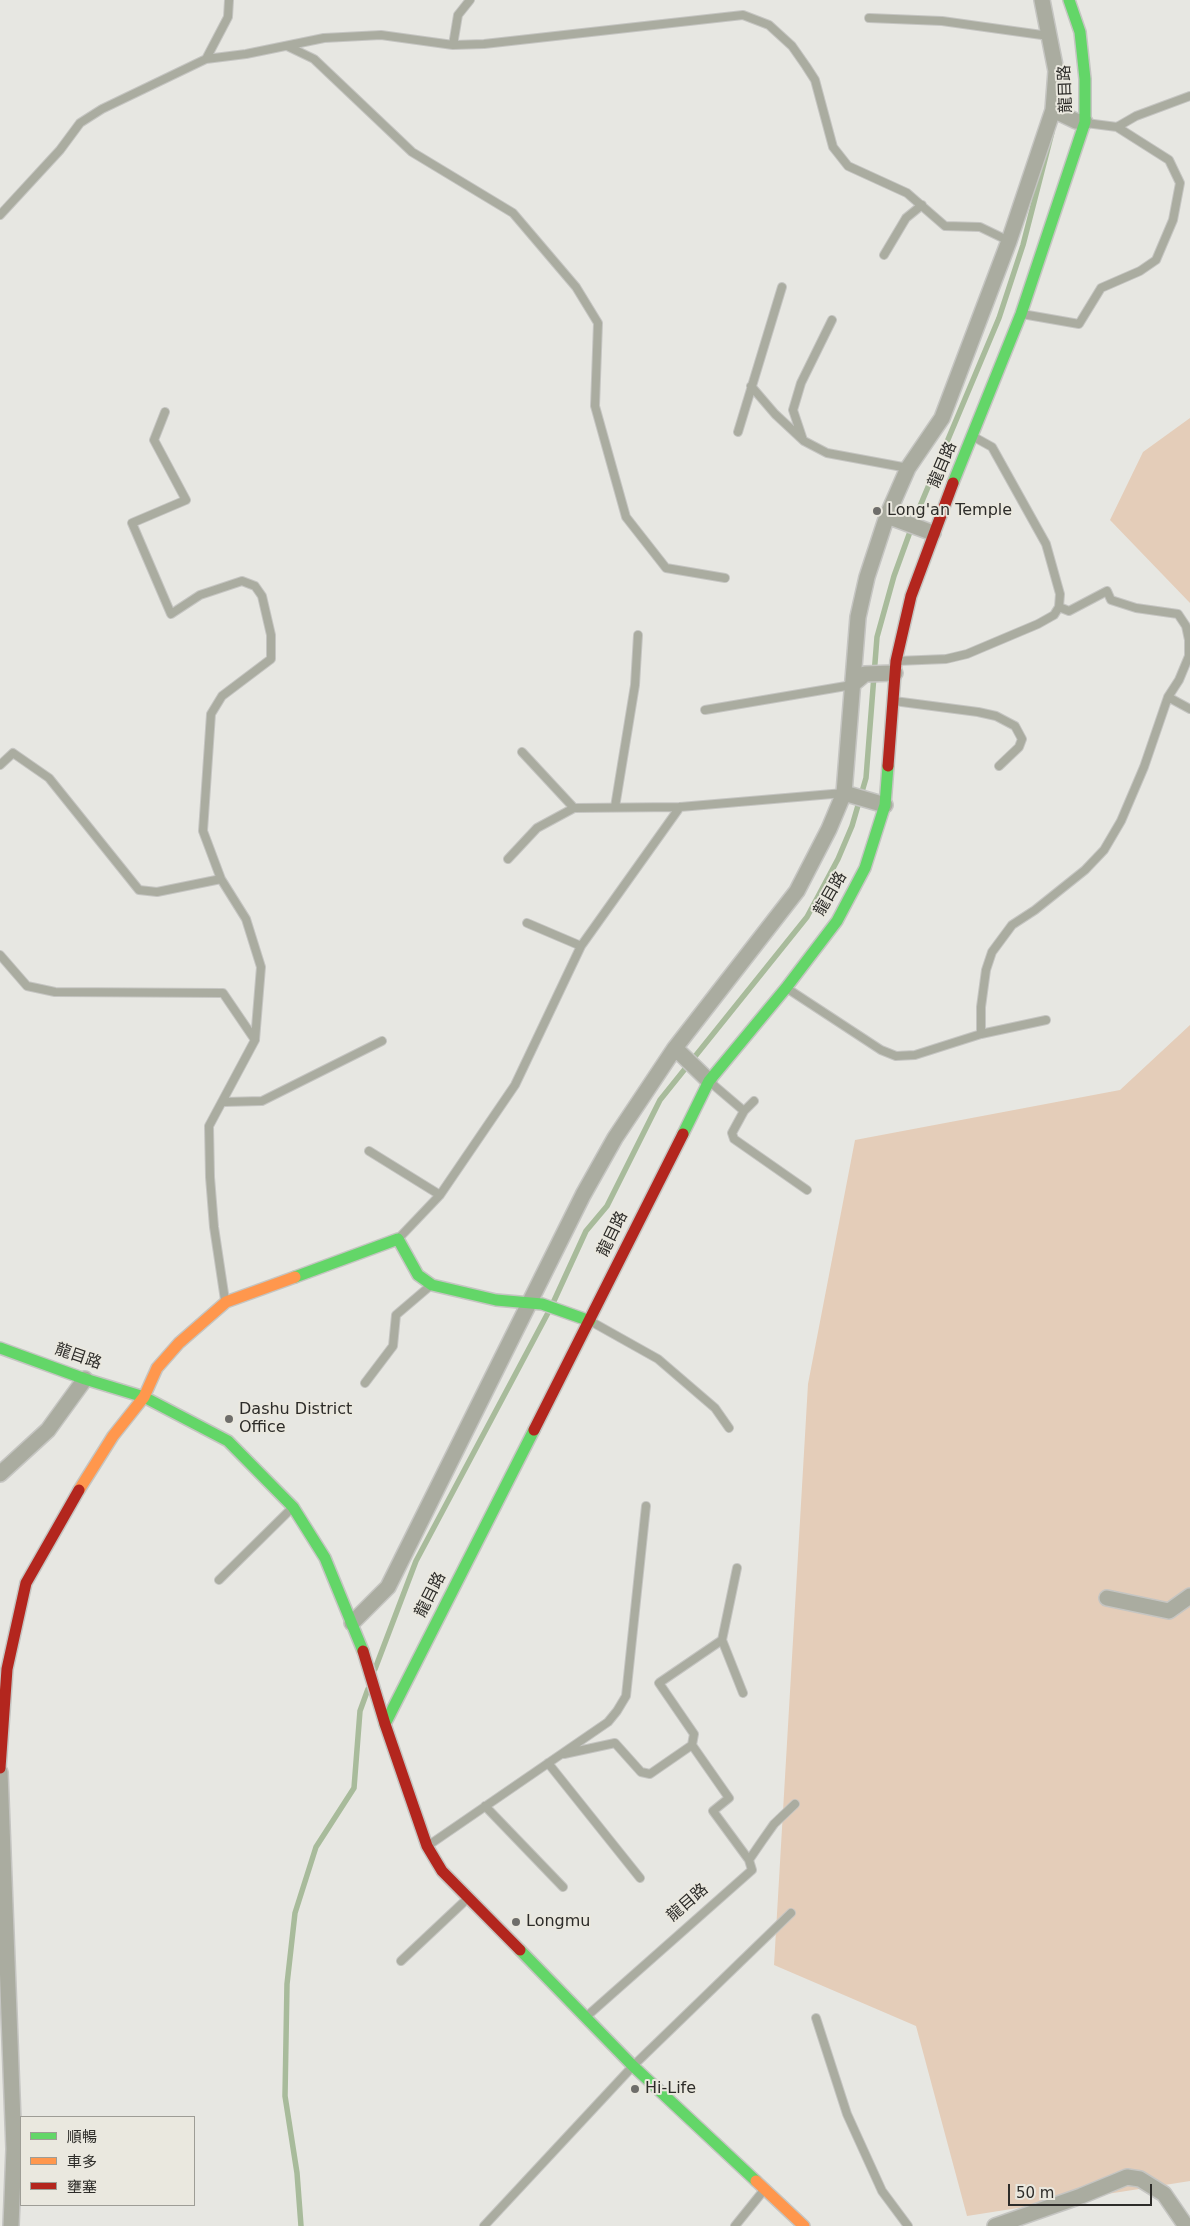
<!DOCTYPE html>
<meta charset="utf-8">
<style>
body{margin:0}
#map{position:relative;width:1190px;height:2226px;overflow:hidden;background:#e7e7e2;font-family:"DejaVu Sans","Noto Sans TC",sans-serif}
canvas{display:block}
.legend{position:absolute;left:20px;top:2116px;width:175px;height:90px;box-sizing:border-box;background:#eae8df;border:1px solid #9e9d96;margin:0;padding:6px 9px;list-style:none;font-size:15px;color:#2d2c29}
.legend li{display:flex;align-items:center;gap:10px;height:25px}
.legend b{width:25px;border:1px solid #9e9d96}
.scale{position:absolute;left:1008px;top:2184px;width:144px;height:22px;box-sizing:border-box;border:2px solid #2d2c29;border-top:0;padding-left:6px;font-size:15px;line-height:18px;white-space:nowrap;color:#2d2c29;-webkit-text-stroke:4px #eae8df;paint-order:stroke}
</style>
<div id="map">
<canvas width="1190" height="2226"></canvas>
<ul class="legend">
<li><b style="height:6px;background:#63d668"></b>順暢</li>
<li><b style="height:6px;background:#ff974d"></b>車多</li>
<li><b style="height:6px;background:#b3261e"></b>壅塞</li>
</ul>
<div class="scale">50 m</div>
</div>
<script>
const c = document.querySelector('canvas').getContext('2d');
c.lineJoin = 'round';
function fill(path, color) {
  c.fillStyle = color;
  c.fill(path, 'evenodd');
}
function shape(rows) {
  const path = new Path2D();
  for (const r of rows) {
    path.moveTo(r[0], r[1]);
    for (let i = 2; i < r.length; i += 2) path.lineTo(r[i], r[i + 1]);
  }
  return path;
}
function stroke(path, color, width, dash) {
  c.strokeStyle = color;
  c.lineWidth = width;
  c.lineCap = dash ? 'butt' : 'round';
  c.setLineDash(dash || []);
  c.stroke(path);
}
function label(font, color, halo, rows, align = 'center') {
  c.font = font + ' "DejaVu Sans","Noto Sans TC",sans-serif';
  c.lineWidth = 4;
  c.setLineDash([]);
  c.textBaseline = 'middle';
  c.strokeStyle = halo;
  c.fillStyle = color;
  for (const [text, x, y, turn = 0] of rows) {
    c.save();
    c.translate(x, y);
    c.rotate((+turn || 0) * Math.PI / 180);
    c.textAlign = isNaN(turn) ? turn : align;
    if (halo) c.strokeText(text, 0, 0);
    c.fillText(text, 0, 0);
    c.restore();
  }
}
fill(shape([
 [1190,418,1190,603,1110,520,1143,452],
 [1190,1025,1190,2181,967,2216,916,2026,774,1965,808,1384,855,1140,1120,1090]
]), '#e4cdb9');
stroke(shape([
 [553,1303,586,1231,607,1206,660,1100,807,917,838,859,852,826,866,778,877,637,894,576,915,518,999,318,1023,245,1052,132],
 [375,1669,416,1561,549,1311],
 [301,2226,297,2173,285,2096,287,1984,295,1913,316,1847,354,1788,360,1711,368,1689]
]), '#a8bb9b', 5.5);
const lane = shape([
 [869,18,942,21,1049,36],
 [453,45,458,15,470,0],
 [287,46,314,59,412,152,513,213,576,287,598,323,595,406,626,517,666,568,725,578],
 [206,59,228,17,229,0],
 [1086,123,1117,127,1136,116,1190,96],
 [0,215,60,150,80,123,102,109,206,59,246,54,324,38,381,35,453,45,484,44,743,15,769,25,792,46,806,66,815,80,833,147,848,166,907,193,945,226,980,227,1009,241],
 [884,255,906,218,922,205],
 [1022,314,1079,324,1101,288,1140,271,1156,260,1173,220,1180,183,1169,160,1117,127],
 [751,386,775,414,804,441,827,453,908,468],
 [165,412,154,440,186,500,132,523,171,614,200,595,242,581,255,586,262,596,271,635,271,659,222,696,211,714,203,831,221,879,246,919,261,967,255,1040,209,1126,210,1177,214,1227,225,1300],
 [738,432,782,287],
 [803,440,793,410,801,383,832,320],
 [897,661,946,659,967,654,1038,624,1054,615,1059,607,1060,594,1046,544,992,447,974,437],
 [1168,697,1190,709],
 [894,701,978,712,996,716,1015,726,1022,739,1019,747,999,766],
 [705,710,852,685],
 [522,752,574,808],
 [0,765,13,753,49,778,139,890,157,892,221,879],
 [615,807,635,685,638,635],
 [508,859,537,828,574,808,680,807,844,793],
 [527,923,581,946],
 [0,955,27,986,55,992,223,993,255,1040],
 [788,989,881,1050,896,1056,915,1055,981,1034,1046,1020],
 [981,1034,981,1007,986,970,992,952,1012,925,1035,910,1085,870,1104,850,1121,821,1144,767,1168,697,1179,680,1189,656,1189,640,1186,626,1178,614,1136,608,1111,600,1107,591,1069,611,1059,607],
 [710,1082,744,1111],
 [754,1101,744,1111,732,1133,734,1139,807,1190],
 [224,1102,262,1101,382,1041],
 [369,1151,440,1195],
 [399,1238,440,1195,515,1085,581,946,680,807],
 [592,1322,658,1359,715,1408,729,1428],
 [365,1383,393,1346,396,1315,430,1286],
 [219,1580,291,1509],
 [722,1640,743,1693],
 [692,1745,694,1734,659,1683,722,1640,737,1568],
 [564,1754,615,1743,641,1772,650,1774,692,1745,729,1798,713,1811,749,1860],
 [548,1763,640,1878],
 [485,1806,563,1887],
 [429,1845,608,1722,617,1711,626,1696,646,1506],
 [401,1961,467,1899],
 [587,2016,752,1870,749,1860,762,1841,774,1824,795,1804],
 [816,2018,847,2114,882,2191,908,2226],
 [484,2226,633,2066,791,1913],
 [735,2226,764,2190]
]);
const street = shape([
 [1053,110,1076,121,1085,122],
 [887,516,933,533],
 [852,685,865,674,895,673],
 [844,793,885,805],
 [675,1048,709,1081],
 [0,1474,48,1430,85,1379],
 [1107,1598,1169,1611,1190,1596],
 [352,1623,388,1587,583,1195,615,1138,675,1048,797,891,829,829,844,793,858,617,867,577,887,516,908,468,942,418,1009,241,1053,110,1056,71,1042,0],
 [0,1772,14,2149,11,2226],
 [995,2226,1081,2196,1127,2177,1140,2179,1164,2194,1186,2226]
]);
const fast = shape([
 [953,483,1021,314,1085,122,1085,79,1080,32,1069,0],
 [683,1134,709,1081,786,988,837,921,865,868,885,805,888,766],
 [295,1277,398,1239,418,1275,432,1285,496,1300,542,1304,590,1321],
 [0,1348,85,1379,144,1397,228,1441,293,1507,325,1558,363,1651],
 [385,1724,534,1430],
 [520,1950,633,2066,756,2181]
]);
const slow = shape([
 [79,1490,113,1436,144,1397,157,1368,179,1343,226,1302,295,1277],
 [756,2181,804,2226]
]);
const jam = shape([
 [888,766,896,661,911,596,953,483],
 [534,1430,683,1134],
 [363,1651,385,1724,427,1846,442,1871,520,1950],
 [0,1768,7,1669,26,1583,79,1490]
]);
stroke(lane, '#c5c5c2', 10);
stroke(street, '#c5c5c2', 18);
stroke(fast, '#c5c5c2', 14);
stroke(slow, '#c5c5c2', 14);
stroke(jam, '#c5c5c2', 14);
stroke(lane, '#aaaca0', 8);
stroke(street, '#aaaca0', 15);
stroke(fast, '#63d668', 11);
stroke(slow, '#ff974d', 11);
stroke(jam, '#b3261e', 11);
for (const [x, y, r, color] of [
 [877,511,5,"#6e6d6a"],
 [229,1419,5,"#6e6d6a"],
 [516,1922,5,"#6e6d6a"],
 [635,2089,5,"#6e6d6a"]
]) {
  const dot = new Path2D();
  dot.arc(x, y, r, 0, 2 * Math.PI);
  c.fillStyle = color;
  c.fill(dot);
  stroke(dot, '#eae8df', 2);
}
label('16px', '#2d2c29', '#eae8df', [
 ["龍目路",1066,89,-92],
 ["龍目路",943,465,-67],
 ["龍目路",831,894,-60],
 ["龍目路",613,1234,-64],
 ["龍目路",78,1357,19],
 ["龍目路",431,1595,-63],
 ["龍目路",688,1903,-41]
]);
label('16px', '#2d2c29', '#eae8df', [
 ["Long'an Temple",887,511],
 ["Dashu District",239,1410],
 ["Office",239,1428],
 ["Longmu",526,1922],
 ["Hi-Life",645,2089]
], 'left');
</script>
